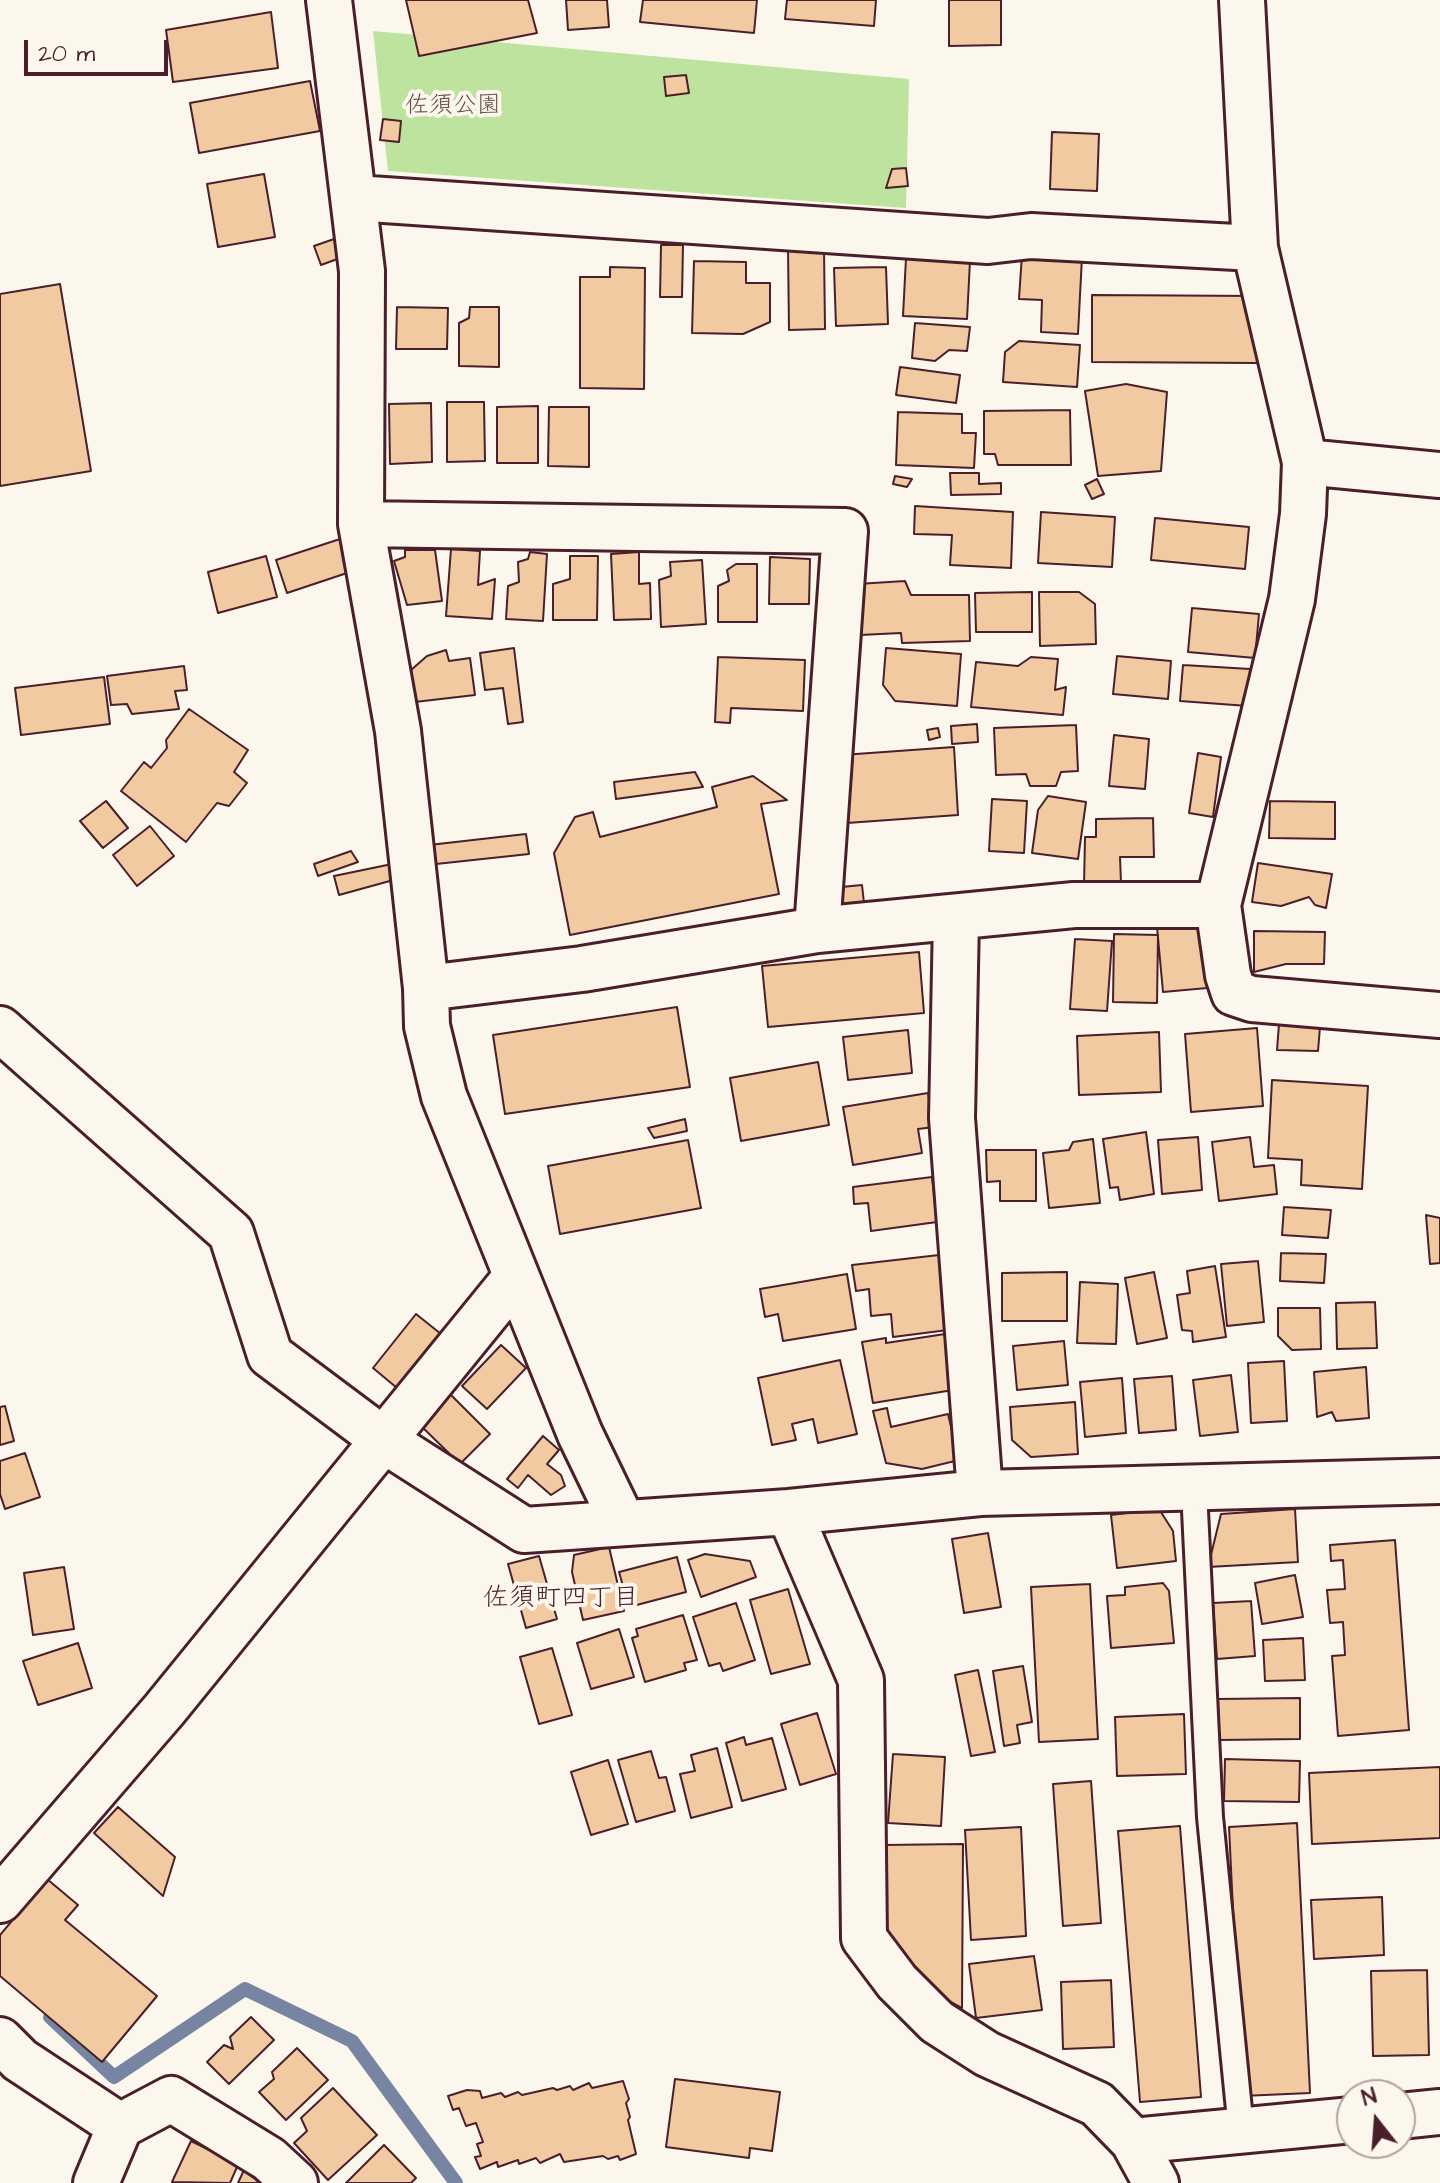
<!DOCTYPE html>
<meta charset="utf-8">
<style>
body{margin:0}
#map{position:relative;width:1440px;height:2183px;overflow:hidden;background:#fbf7ec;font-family:"Architects Daughter",sans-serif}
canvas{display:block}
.north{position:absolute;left:1336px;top:2079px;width:80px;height:80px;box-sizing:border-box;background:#fbf7ec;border:2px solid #b4a19f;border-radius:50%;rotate:343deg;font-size:22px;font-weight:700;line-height:32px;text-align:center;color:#4a1f2b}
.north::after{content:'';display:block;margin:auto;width:28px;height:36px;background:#4a1f2b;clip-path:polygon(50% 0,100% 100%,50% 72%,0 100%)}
.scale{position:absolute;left:24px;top:40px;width:144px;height:36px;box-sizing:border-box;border:4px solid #4a1f2b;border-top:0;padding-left:10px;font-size:24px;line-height:28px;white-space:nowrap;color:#4a1f2b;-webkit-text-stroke:6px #fbf7ec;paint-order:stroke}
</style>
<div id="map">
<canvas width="1440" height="2183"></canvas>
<div class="north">N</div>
<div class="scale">20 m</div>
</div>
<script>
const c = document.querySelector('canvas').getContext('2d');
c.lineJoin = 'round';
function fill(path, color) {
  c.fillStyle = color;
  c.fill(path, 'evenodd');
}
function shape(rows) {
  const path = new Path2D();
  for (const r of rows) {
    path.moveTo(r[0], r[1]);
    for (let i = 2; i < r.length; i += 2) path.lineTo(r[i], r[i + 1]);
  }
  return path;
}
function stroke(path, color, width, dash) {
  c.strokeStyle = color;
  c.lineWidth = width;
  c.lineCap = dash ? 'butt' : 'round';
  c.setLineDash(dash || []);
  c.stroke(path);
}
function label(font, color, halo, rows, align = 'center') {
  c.font = font + ' "Architects Daughter","Klee One",sans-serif';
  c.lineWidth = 8;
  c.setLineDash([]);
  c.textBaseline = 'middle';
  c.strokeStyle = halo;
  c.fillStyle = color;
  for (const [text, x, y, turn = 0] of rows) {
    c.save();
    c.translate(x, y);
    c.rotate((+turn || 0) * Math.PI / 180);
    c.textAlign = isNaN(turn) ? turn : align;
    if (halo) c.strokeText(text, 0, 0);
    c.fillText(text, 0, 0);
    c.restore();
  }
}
fill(shape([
 [373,31,909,79,906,208,388,171]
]), '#bee39e');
stroke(shape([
 [50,2017,114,2077,245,1989,352,2041,456,2183]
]), '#7784a2', 14);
const building = shape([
 [406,0,528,0,537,33,419,56,406,0],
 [566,0,607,0,609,27,568,30,566,0],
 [643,0,757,0,754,33,640,22,643,0],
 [787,0,876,0,874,26,785,19,787,0],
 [949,0,1001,0,1001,45,949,46,949,0],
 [271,12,278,68,173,82,166,30,271,12],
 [686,75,689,93,666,96,664,77,686,75],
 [310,81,320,131,199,153,190,103,310,81],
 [383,119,401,121,399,142,380,140,383,119],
 [1052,132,1099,134,1097,191,1050,189,1052,132],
 [906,168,908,186,886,188,892,169,906,168],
 [264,174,275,237,218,247,207,184,264,174],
 [334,239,340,258,321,265,314,246,334,239],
 [661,245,683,245,682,297,660,297,661,245],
 [788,249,824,249,825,329,789,330,788,249],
 [1022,254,1082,257,1078,334,1041,332,1042,300,1019,299,1022,254],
 [906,258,970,261,967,319,903,316,906,258],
 [694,261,746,262,746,283,770,283,770,322,743,334,692,333,694,261],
 [610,267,645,268,644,389,580,388,580,277,610,277,610,267],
 [886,267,888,324,836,326,834,268,886,267],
 [60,284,91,471,0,486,0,294,60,284],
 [1092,295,1257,296,1257,363,1092,362,1092,295],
 [397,307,448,308,447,349,396,349,397,307],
 [470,307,499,307,499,367,459,366,459,323,469,318,470,307],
 [915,323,970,327,967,351,949,350,935,361,912,358,915,323],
 [1019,341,1080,345,1077,387,1003,382,1005,352,1019,341],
 [900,367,960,375,956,403,896,395,900,367],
 [1126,384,1167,392,1161,471,1098,476,1085,391,1126,384],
 [447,402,484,402,485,461,447,462,447,402],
 [431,403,432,462,390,464,389,404,431,403],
 [538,406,538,463,497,463,497,407,538,406],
 [549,407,589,407,589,467,548,466,549,407],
 [1070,410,1071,465,998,465,995,454,984,454,984,411,1070,410],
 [898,412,962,414,962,433,976,433,974,468,896,465,898,412],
 [950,473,979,473,979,484,1001,483,1001,494,951,495,950,473],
 [895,476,912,479,907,487,893,484,895,476],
 [1097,479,1104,494,1092,499,1085,485,1097,479],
 [915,506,1013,512,1011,568,950,565,952,535,914,534,915,506],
 [1041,512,1115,517,1112,567,1038,563,1041,512],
 [1155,518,1249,527,1245,569,1151,560,1155,518],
 [340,539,350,572,287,593,276,560,340,539],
 [451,549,480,551,478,585,495,579,492,619,446,616,451,549],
 [405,550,435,550,442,601,407,605,394,561,405,557,405,550],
 [530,552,547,554,543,621,506,619,508,586,519,582,518,562,528,559,530,552],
 [639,552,639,584,650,583,651,619,614,620,611,554,639,552],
 [266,556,277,597,218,613,208,572,266,556],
 [570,556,598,556,597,620,553,620,553,584,570,579,570,556],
 [770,557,810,559,809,604,769,604,770,557],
 [702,560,706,624,661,627,659,580,671,576,670,562,702,560],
 [736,564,757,564,757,622,718,622,718,586,729,581,727,570,736,564],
 [905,581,911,595,969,595,970,641,902,643,901,633,860,635,857,584,905,581],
 [1032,592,1032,632,976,632,975,593,1032,592],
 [1039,592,1079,592,1095,604,1096,644,1040,646,1039,592],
 [1192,608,1259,614,1255,658,1188,652,1192,608],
 [514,648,523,722,508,724,503,688,485,690,480,653,514,648],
 [886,648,961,654,957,706,895,701,883,685,886,648],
 [446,650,449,661,470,658,475,695,415,702,411,670,427,656,446,650],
 [1117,656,1171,661,1168,699,1113,694,1117,656],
 [718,657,805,660,803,711,731,708,730,723,715,722,718,657],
 [1031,657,1058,659,1055,690,1066,687,1063,715,971,707,976,662,1018,666,1031,657],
 [1183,665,1250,669,1248,706,1180,701,1183,665],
 [184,666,187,690,175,691,179,709,132,714,127,704,111,705,107,676,184,666],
 [104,677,110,724,21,735,15,688,104,677],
 [189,709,248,750,234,772,247,783,229,806,217,803,186,842,121,791,144,762,151,768,167,748,166,740,189,709],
 [977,724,978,742,952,744,951,726,977,724],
 [1076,725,1078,771,1061,772,1056,786,1030,786,1026,774,996,775,994,728,1076,725],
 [938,728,940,737,929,740,927,730,938,728],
 [1114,735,1149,739,1145,789,1109,786,1114,735],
 [954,747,958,815,847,823,842,755,954,747],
 [1198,753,1221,757,1213,817,1189,813,1198,753],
 [695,772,703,787,616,799,614,782,695,772],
 [753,776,787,800,761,804,779,894,570,935,554,853,575,817,593,812,600,837,717,807,712,787,753,776],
 [1048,796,1086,802,1078,859,1032,853,1038,810,1048,796],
 [992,799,1027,801,1024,853,989,851,992,799],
 [106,801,128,828,103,848,80,821,106,801],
 [1270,801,1335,802,1335,839,1269,838,1270,801],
 [1153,818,1154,857,1120,857,1121,883,1113,887,1084,887,1085,837,1096,837,1096,819,1153,818],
 [150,826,174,856,137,886,113,855,150,826],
 [526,834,529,854,436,864,429,845,526,834],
 [351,851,358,862,318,876,314,864,351,851],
 [1258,863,1332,874,1326,908,1315,905,1309,897,1281,906,1252,902,1258,863],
 [392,864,397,879,339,895,334,876,392,864],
 [862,885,864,903,833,907,831,888,862,885],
 [1201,924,1207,988,1163,992,1157,927,1201,924],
 [1254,931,1325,932,1324,964,1286,964,1254,972,1254,931],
 [1114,934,1158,935,1157,1003,1113,1002,1114,934],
 [1075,939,1112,941,1107,1011,1070,1009,1075,939],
 [919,952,924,1013,768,1027,762,966,919,952],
 [677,1007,690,1087,505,1114,493,1035,677,1007],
 [1279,1024,1320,1027,1318,1051,1277,1050,1279,1024],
 [1257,1028,1263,1106,1191,1112,1185,1034,1257,1028],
 [908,1030,912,1073,848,1080,843,1037,908,1030],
 [1159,1032,1161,1092,1079,1095,1077,1036,1159,1032],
 [818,1062,829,1125,741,1141,730,1078,818,1062],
 [1272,1080,1368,1086,1362,1189,1301,1185,1302,1160,1268,1158,1272,1080],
 [928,1093,934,1127,918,1129,922,1153,853,1165,843,1107,928,1093],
 [685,1119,687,1131,654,1138,648,1128,685,1119],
 [1146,1132,1154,1194,1120,1200,1118,1187,1110,1188,1103,1139,1146,1132],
 [1198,1137,1202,1190,1162,1194,1158,1140,1198,1137],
 [1250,1137,1254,1167,1274,1165,1277,1194,1219,1201,1212,1142,1250,1137],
 [1093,1139,1100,1203,1049,1208,1043,1153,1069,1150,1073,1142,1093,1139],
 [688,1140,701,1208,560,1234,548,1166,688,1140],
 [986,1150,1036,1150,1036,1201,1000,1201,1000,1181,987,1182,986,1150],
 [932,1177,937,1222,871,1231,868,1203,854,1204,853,1187,932,1177],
 [1284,1207,1331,1210,1328,1238,1282,1235,1284,1207],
 [1426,1215,1440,1218,1440,1263,1430,1264,1426,1215],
 [1281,1253,1326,1254,1324,1283,1280,1281,1281,1253],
 [939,1255,948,1330,893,1337,891,1314,871,1316,869,1289,856,1291,852,1265,939,1255],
 [1258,1261,1264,1322,1227,1326,1221,1264,1258,1261],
 [1215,1266,1226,1337,1193,1342,1192,1331,1182,1330,1177,1295,1190,1293,1187,1271,1215,1266],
 [1067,1272,1067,1321,1002,1321,1002,1273,1067,1272],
 [1154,1272,1167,1338,1137,1344,1125,1278,1154,1272],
 [847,1274,856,1329,783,1341,778,1314,765,1317,760,1289,847,1274],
 [1080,1282,1118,1284,1116,1344,1077,1343,1080,1282],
 [1375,1302,1377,1348,1337,1349,1336,1303,1375,1302],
 [1278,1308,1320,1308,1321,1349,1292,1350,1278,1336,1278,1308],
 [416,1314,441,1334,397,1388,373,1368,416,1314],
 [945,1334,953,1390,873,1403,862,1342,886,1338,886,1343,945,1334],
 [1064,1341,1068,1385,1017,1390,1013,1346,1064,1341],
 [501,1345,526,1368,487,1409,462,1386,501,1345],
 [840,1360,857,1434,818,1443,813,1419,792,1424,796,1440,772,1445,758,1378,840,1360],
 [1284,1361,1287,1421,1251,1423,1248,1363,1284,1361],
 [1366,1367,1369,1418,1336,1421,1332,1412,1317,1417,1314,1372,1366,1367],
 [1231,1375,1238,1432,1200,1436,1193,1380,1231,1375],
 [1172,1376,1176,1430,1139,1433,1134,1379,1172,1376],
 [1122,1378,1126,1433,1085,1437,1080,1382,1122,1378],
 [449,1393,490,1434,460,1464,419,1424,449,1393],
 [1075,1402,1078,1454,1031,1457,1012,1440,1010,1407,1075,1402],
 [5,1406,14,1441,0,1445,0,1407,5,1406],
 [887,1408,891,1427,948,1414,959,1460,922,1469,886,1463,873,1411,887,1408],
 [543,1436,559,1450,547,1464,561,1475,565,1486,551,1495,528,1475,518,1488,507,1479,543,1436],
 [25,1453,40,1497,5,1509,0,1494,0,1461,25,1453],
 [1159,1509,1173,1531,1176,1561,1117,1568,1111,1515,1159,1509],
 [1295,1509,1298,1562,1208,1567,1221,1514,1295,1509],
 [988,1533,1001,1607,964,1613,952,1539,988,1533],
 [1395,1540,1409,1730,1338,1736,1332,1656,1345,1655,1343,1622,1330,1623,1327,1590,1345,1589,1343,1560,1331,1561,1330,1545,1395,1540],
 [609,1547,624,1611,583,1620,572,1572,574,1555,609,1547],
 [705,1554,750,1561,756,1577,701,1597,688,1560,705,1554],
 [539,1556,557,1619,526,1628,508,1564,539,1556],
 [677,1557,686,1592,629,1607,619,1572,677,1557],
 [64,1567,74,1629,33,1635,24,1573,64,1567],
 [1295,1575,1303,1617,1262,1624,1255,1583,1295,1575],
 [1163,1583,1169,1591,1174,1643,1111,1648,1107,1596,1125,1595,1125,1587,1163,1583],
 [1090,1584,1098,1739,1039,1742,1031,1587,1090,1584],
 [788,1589,810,1664,771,1674,750,1600,788,1589],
 [1251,1601,1255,1656,1217,1659,1213,1603,1251,1601],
 [736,1603,755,1660,723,1671,720,1663,709,1666,693,1617,736,1603],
 [683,1615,697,1660,684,1663,686,1670,645,1682,632,1638,638,1636,636,1629,683,1615],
 [619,1629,634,1677,591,1689,577,1643,619,1629],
 [1303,1638,1305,1680,1265,1681,1263,1640,1303,1638],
 [78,1643,92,1688,38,1705,23,1661,78,1643],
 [552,1648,572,1715,539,1724,520,1657,552,1648],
 [1023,1666,1032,1722,1017,1725,1020,1743,1004,1746,993,1671,1023,1666],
 [978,1670,995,1752,971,1756,955,1675,978,1670],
 [1300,1698,1300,1739,1219,1740,1218,1699,1300,1698],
 [817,1713,836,1774,800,1785,781,1724,817,1713],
 [1184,1714,1186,1774,1117,1776,1115,1717,1184,1714],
 [744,1737,746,1745,772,1738,786,1789,742,1801,726,1743,744,1737],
 [717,1748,732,1807,691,1818,680,1774,695,1771,691,1755,717,1748],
 [651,1751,659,1778,666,1777,675,1811,636,1822,618,1760,651,1751],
 [893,1754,945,1757,941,1826,888,1823,893,1754],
 [1225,1759,1300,1761,1299,1802,1224,1801,1225,1759],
 [608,1760,628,1824,591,1835,571,1772,608,1760],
 [1440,1767,1440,1838,1312,1844,1309,1773,1440,1767],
 [1091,1781,1101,1923,1063,1926,1053,1784,1091,1781],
 [118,1807,175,1857,163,1896,94,1833,118,1807],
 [1297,1823,1310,2093,1242,2096,1229,1827,1297,1823],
 [1180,1826,1201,2097,1140,2102,1118,1831,1180,1826],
 [1021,1827,1026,1936,971,1940,965,1830,1021,1827],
 [963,1844,962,2008,919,1984,883,1933,883,1845,963,1844],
 [47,1879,78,1905,65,1920,157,1996,102,2062,0,1976,0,1935,47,1879],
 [1382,1897,1384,1955,1314,1959,1311,1900,1382,1897],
 [1034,1956,1042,2010,976,2018,969,1964,1034,1956],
 [1427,1970,1429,2055,1373,2056,1371,1971,1427,1970],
 [1111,1980,1114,2047,1063,2049,1061,1982,1111,1980],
 [251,2017,274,2040,229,2084,207,2062,224,2045,233,2049,230,2037,251,2017],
 [297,2048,328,2080,286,2120,259,2092,274,2079,272,2072,297,2048],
 [675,2079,780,2092,772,2151,750,2148,749,2158,666,2147,675,2079],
 [623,2081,629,2099,626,2103,630,2117,628,2120,636,2154,620,2160,618,2156,608,2159,603,2156,564,2162,560,2154,540,2163,536,2158,519,2164,518,2160,498,2167,497,2162,480,2169,475,2157,481,2156,477,2144,483,2142,476,2123,466,2126,459,2108,453,2110,448,2096,467,2090,480,2091,482,2098,501,2093,505,2097,518,2092,522,2095,553,2088,557,2090,570,2086,573,2090,589,2083,592,2088,623,2081],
 [333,2088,377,2135,328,2180,294,2143,307,2131,301,2118,333,2088],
 [191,2141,228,2159,237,2167,230,2183,172,2182,191,2141],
 [384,2145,416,2178,411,2183,346,2183,384,2145],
 [244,2170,260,2183,238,2183,244,2170]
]);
fill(building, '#f2caa1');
stroke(building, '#4a1f2b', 2);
const service = shape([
 [1194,1490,1210,1817,1241,2130]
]);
const minor = shape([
 [329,0,362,271,361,524,398,731,426,988,427,1026,444,1096,580,1434,623,1523],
 [1242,0,1255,248,1305,462,1303,514,1292,599,1218,905,1228,975,1234,993,1252,999,1440,1015],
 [355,198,988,241,1031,236,1255,248],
 [1305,462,1440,475],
 [361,524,845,531,817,930],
 [956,919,952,1118,980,1493],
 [426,988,582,969,817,930,1074,905,1218,905],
 [0,1029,231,1233,270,1355,385,1441,524,1530,789,1512,980,1493,1440,1481],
 [789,1512,861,1680,864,1938,897,1982,937,2022,987,2054,1097,2104,1133,2141,1156,2183],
 [0,1900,164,1710,516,1277],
 [0,2040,20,2060,120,2126],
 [1400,2116,1440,2112],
 [1133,2141,1352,2120],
 [96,2183,120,2126,171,2099,269,2159,295,2183]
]);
stroke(service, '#4a1f2b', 30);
stroke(minor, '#4a1f2b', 50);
stroke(service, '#fbf7ec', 24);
stroke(minor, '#fbf7ec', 44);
label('24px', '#675048', '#fbf7ec', [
 ["佐須公園",453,107]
]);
label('26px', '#4a1f2b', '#fbf7ec', [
 ["佐須町四丁目",561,1600]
]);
</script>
